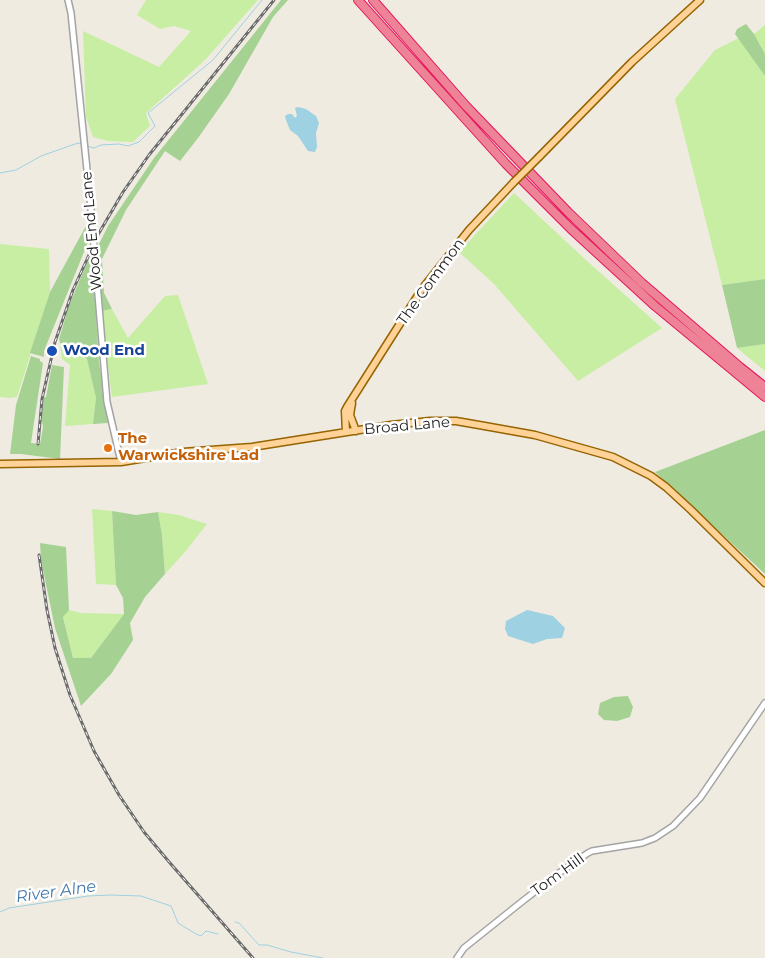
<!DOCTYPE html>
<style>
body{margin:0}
canvas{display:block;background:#efebe1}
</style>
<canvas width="765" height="958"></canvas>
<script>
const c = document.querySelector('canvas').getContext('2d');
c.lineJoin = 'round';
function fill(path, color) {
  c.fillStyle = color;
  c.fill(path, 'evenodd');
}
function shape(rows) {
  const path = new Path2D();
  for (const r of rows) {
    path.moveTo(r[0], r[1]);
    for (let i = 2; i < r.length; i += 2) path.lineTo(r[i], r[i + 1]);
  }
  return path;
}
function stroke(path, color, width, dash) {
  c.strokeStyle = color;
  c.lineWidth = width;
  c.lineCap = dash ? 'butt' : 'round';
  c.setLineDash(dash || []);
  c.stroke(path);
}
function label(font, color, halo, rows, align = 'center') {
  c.font = font + ' Montserrat,sans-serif';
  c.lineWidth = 5;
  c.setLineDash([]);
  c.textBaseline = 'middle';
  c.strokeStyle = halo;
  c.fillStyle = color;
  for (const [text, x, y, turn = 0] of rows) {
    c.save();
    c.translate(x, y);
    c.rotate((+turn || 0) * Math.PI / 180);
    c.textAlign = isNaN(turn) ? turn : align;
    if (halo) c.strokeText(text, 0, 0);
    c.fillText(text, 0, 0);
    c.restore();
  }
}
fill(shape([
 [146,0,258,0,205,60,146,113,150,126,133,142,108,141,93,137,86,117,83,31,159,67,191,31,174,26,160,29,137,15],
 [765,25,765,54,754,34],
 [739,38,765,76,765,279,722,285,675,99,715,50],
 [514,193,587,261,662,328,578,381,494,284,459,252],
 [0,244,49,249,50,292,17,397,10,398,0,397],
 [178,295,208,384,112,397,101,311,112,309,128,338,165,296],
 [60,343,87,359,96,398,93,424,65,426,70,365,62,359],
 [765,344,765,371,737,348],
 [92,509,112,511,116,585,96,584],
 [158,512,179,515,207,524,185,552,165,574,162,535],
 [69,610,82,613,124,614,91,658,73,658,63,616]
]), '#c7eea2');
fill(shape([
 [281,0,288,0,273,17,229,94,198,138,180,161,165,151,126,210,102,259,104,293,112,309,101,311,97,264,98,246,108,226,154,158],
 [746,24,754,34,765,54,765,76,735,34,737,29],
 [88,222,90,237,44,351,44,357,30,353,50,292],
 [92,251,99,362,108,423,93,424,96,398,87,359,60,343,59,339,66,316,65,315],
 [765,279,765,344,737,348,722,285],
 [31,356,40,359,40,361,43,363,31,443,40,444,43,427,41,416,44,397,46,397,52,365,64,367,60,459,21,454,10,454,16,405],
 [765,430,765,574,655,472],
 [112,511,136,515,158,512,162,535,165,574,145,597,130,623,133,640,111,674,81,706,55,628,41,560,40,543,66,547,69,610,63,617,73,658,91,658,124,614,123,598,116,585],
 [628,696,633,707,630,717,617,721,604,720,598,714,600,703,614,697]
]), '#a5d293');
fill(shape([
 [298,107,306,109,316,116,319,123,316,133,317,147,315,152,308,151,298,136,290,130,286,120,285,116,288,114,292,114,295,118,297,116,295,108],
 [527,610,553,616,565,628,562,638,547,639,533,644,508,636,505,629,506,621]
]), '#9ed1e1');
stroke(shape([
 [87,146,94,148,101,145,119,144,128,146,139,142,155,126,148,113,213,60,262,0],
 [0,173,16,170,41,156,78,143,83,144],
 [0,912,9,908,88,896,110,895,141,896,171,906,178,923,196,934,201,936,206,931,218,934],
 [235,922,239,923,259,945,267,945,291,952,323,958]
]), '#9ed1e1', 1);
const minor = shape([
 [68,0,71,13,91,209],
 [95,259,107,402,121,462],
 [457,958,464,948,519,904,556,875,588,853,592,851,642,843,655,838,673,826,700,798,765,703]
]);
const major = shape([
 [539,157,632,62,700,0],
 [352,403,350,415,356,431],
 [346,432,345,411,347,407,422,289,469,230,514,182],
 [0,464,121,462,183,452,252,447,391,425,430,421,456,421,479,425,535,435,613,457,651,476,666,487,691,510,765,583]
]);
const highway = shape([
 [358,0,506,164,571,229,655,306,765,397],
 [373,0,466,106,568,212,642,283,740,367,765,387]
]);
stroke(minor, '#a4a4a4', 8);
stroke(major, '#966400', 9);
stroke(highway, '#e6155c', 10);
stroke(minor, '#fff', 5);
stroke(major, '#ffd297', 6);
stroke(highway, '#ee8296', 8);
const rail = shape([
 [38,444,42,399,55,342,73,290,99,233,123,192,149,155,274,0],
 [39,555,47,610,55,648,70,695,94,751,119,795,144,832,170,863,253,958]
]);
stroke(rail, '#6b6b6b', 3);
stroke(rail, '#fff', 1, [4]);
const minorBridge = shape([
 [91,209,95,259]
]);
const majorBridge = shape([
 [514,182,539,157]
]);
stroke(minorBridge, '#a4a4a4', 8, []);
stroke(majorBridge, '#966400', 9, []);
stroke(minorBridge, '#fff', 5);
stroke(majorBridge, '#ffd297', 6);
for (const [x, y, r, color] of [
 [52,351,6,"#1a4fb4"],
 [108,448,5,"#e8710a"]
]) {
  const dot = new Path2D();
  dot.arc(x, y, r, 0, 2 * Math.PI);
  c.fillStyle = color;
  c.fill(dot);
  stroke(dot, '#fff', 2);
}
label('15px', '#1d1d1d', '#fff', [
 ["Wood End Lane",92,231,-95],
 ["The Common",431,282,-54],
 ["Broad Lane",407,426,-5],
 ["Tom Hill",558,875,-36]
]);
label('bold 15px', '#164399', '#fff', [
 ["Wood End",63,351]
], 'left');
label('bold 15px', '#c56008', '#fff', [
 ["The",118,439],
 ["Warwickshire Lad",118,456]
], 'left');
label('italic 16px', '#4076ac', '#fff', [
 ["River Alne",56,892,-8]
]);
</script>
